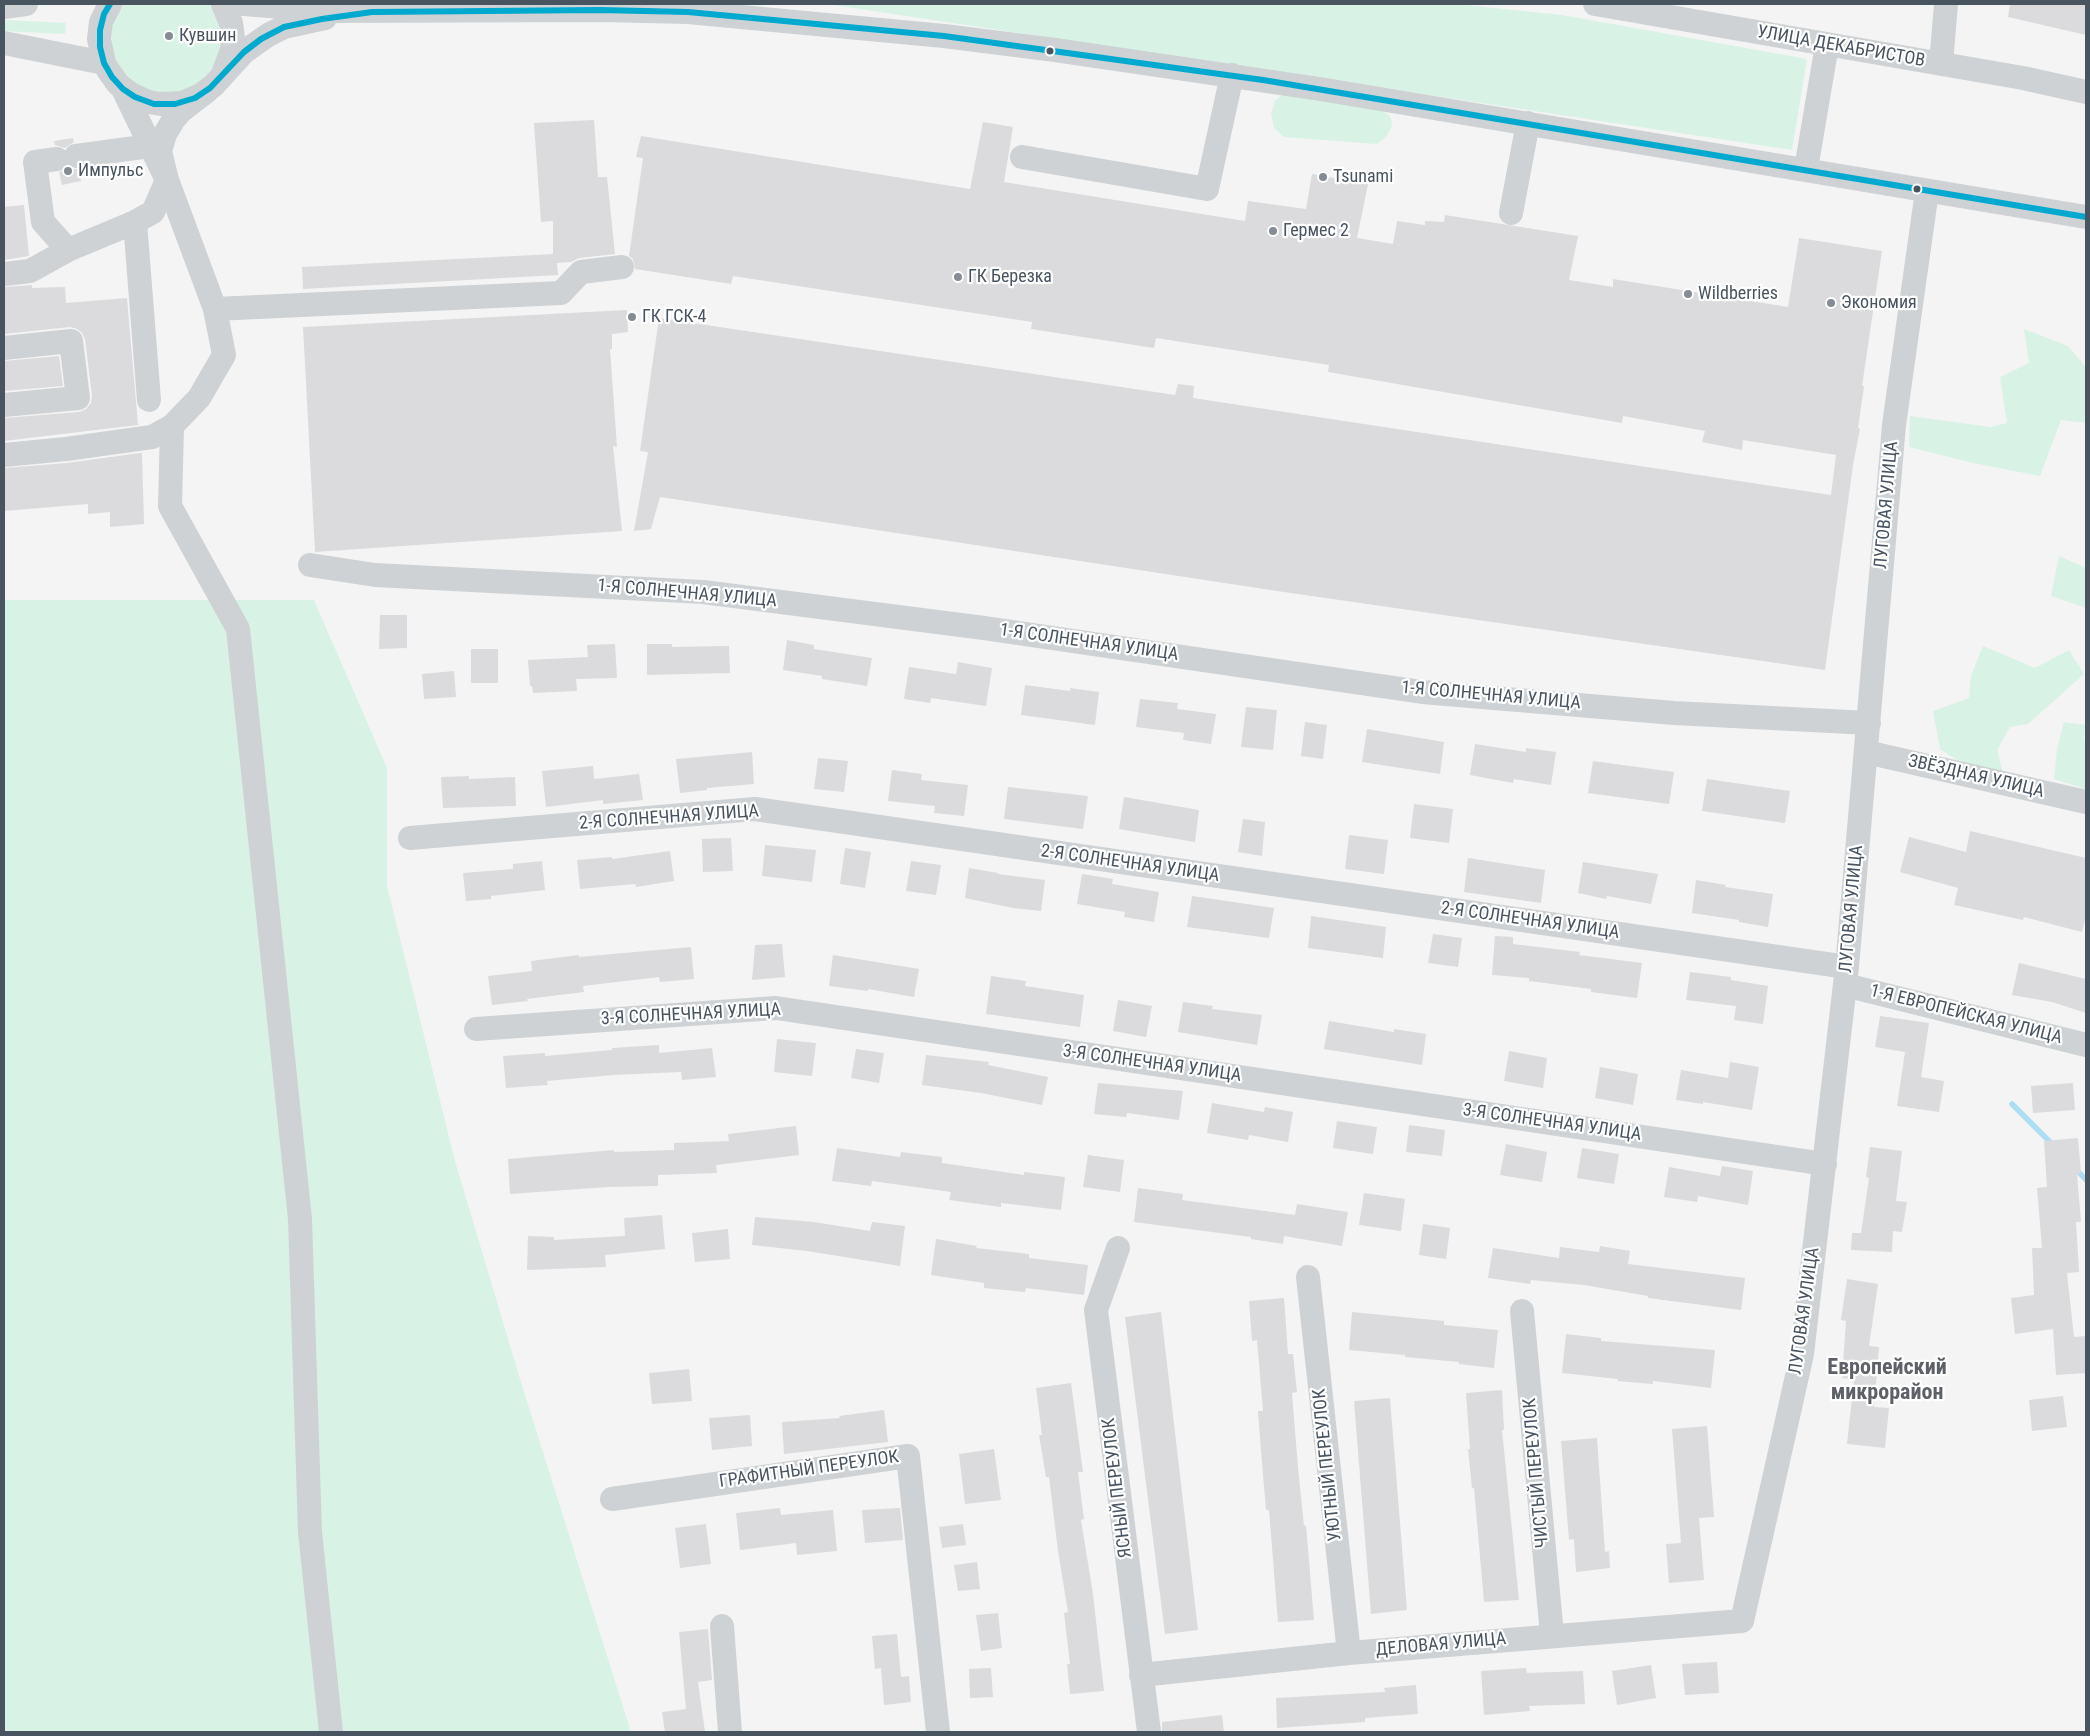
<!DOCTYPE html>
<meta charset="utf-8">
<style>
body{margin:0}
#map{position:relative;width:2090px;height:1736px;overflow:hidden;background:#f4f4f4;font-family:"Roboto Condensed",sans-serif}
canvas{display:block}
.frame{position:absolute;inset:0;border:5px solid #495461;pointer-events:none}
</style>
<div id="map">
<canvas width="2090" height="1736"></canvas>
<div class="frame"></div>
</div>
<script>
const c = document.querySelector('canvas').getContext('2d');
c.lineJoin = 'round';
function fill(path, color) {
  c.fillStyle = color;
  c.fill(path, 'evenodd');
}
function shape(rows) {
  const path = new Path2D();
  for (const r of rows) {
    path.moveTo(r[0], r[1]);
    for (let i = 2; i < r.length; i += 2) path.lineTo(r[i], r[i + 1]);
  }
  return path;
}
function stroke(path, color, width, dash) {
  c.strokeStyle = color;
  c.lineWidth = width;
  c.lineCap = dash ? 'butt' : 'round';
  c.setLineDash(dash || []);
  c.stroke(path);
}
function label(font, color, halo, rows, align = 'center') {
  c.font = font + ' "Roboto Condensed",sans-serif';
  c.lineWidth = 4.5;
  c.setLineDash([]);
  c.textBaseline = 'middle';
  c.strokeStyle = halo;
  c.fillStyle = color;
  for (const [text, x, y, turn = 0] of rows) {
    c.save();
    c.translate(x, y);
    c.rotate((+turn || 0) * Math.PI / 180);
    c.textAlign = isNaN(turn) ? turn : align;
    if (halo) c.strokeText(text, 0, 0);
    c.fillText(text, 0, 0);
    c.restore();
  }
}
fill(shape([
 [123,4,212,4,219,15,224,41,216,66,198,85,173,94,148,91,137,85,127,77,119,66,114,55,112,42,112,30,115,17],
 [827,4,1455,4,1562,15,1807,59,1792,150],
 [4,20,66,23,65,34,4,31],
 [1283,94,1381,110,1389,115,1392,122,1391,128,1386,137,1377,144,1284,137,1274,128,1271,114,1275,101],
 [2024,329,2068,346,2086,367,2086,423,2061,420,2040,476,1973,463,1909,447,1910,416,1991,427,2007,423,2000,377,2029,363],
 [2059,556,2086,568,2086,608,2051,596],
 [4,600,314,600,387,768,387,886,455,1161,520,1379,631,1732,4,1732],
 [1983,646,2035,668,2069,650,2084,674,2028,724,2010,727,1997,750,2003,773,1972,770,1940,749,1933,711,1969,698,1971,676],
 [2064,722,2086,725,2084,740,2086,741,2086,789,2054,779,2057,749]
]), '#d8f3e5');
stroke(shape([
 [2012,1104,2053,1145],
 [2075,1168,2086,1180]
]), '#acdef1', 5.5);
fill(shape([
 [2010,4,2086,4,2086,35,2008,17],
 [594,120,598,177,607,177,615,254,579,258,571,262,557,263,558,275,303,289,302,267,553,254,553,221,541,222,534,123],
 [983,122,1013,127,1004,182,1245,221,1248,201,1306,209,1312,174,1368,184,1357,238,1393,244,1397,221,1425,225,1425,221,1444,222,1445,215,1578,236,1569,280,1613,287,1613,279,1788,307,1799,238,1882,251,1862,386,1864,386,1858,428,1860,429,1853,465,1825,670,1277,591,660,497,651,529,634,531,648,452,640,451,659,318,1175,395,1178,384,1194,386,1193,398,1831,495,1836,455,1743,440,1742,450,1702,442,1705,431,1623,416,1622,423,1328,372,1329,365,1156,338,1154,348,1031,329,1032,322,733,276,731,284,635,269,633,259,629,256,643,158,636,157,641,136,970,189],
 [73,138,74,142,65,148,55,145,54,141],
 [68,167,79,170,81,181,62,185,59,172],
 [24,205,29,256,4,260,4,207],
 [32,285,32,288,65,287,66,303,127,298,138,425,4,441,4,418,79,412,86,409,91,403,92,396,85,339,82,333,77,329,70,327,4,334,4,287],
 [627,310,628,332,612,334,612,349,610,349,617,447,613,446,622,531,315,552,303,327],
 [59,356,63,386,4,391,4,361],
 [140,453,142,453,144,524,110,527,110,512,88,514,88,504,4,511,4,468,67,463],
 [380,615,407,615,407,648,379,649],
 [787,640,814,645,814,649,872,658,867,686,822,679,822,676,783,670],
 [615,644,617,678,576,679,577,691,533,693,532,686,530,686,528,660,588,657,587,645],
 [647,644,672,644,672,647,729,646,730,673,647,675],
 [471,649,498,649,498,683,471,683],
 [958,662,992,668,986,706,931,698,930,703,904,699,909,667,956,674],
 [454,671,456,697,424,699,422,674],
 [1025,685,1070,691,1070,688,1099,692,1095,725,1021,715],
 [1140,699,1178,703,1177,709,1216,714,1211,744,1183,740,1184,733,1136,727],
 [1246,707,1277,710,1273,750,1241,747],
 [1305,722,1327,725,1323,759,1301,756],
 [1367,729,1444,742,1440,774,1362,762],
 [1475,744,1526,752,1526,748,1556,752,1551,785,1514,779,1513,783,1470,775],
 [752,752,754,784,707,788,707,790,680,793,676,759],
 [818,758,848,761,844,792,814,789],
 [1593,761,1674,772,1669,804,1588,793],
 [593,766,594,779,639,774,643,800,603,804,603,800,546,807,542,771],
 [892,770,922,774,921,780,968,785,964,816,934,813,935,806,888,801],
 [469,776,469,779,515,777,516,806,443,808,441,777],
 [1707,779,1790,791,1785,823,1702,811],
 [1008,787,1088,796,1083,829,1004,819],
 [1124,797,1199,810,1195,842,1119,829],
 [1414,804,1453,809,1449,843,1410,838],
 [1243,819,1265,822,1262,856,1238,852],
 [1970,831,2086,858,2086,916,2082,932,2024,917,2023,920,1954,905,1958,888,1900,872,1909,837,1966,852],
 [1349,835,1388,840,1384,874,1345,869],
 [731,838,733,871,703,872,702,839],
 [765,845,816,850,812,882,762,876],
 [845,848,871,852,865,888,840,884],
 [670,851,674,881,636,887,635,884,580,889,577,860,612,857,612,859],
 [1468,858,1545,870,1541,903,1464,892],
 [542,861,545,890,491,896,491,899,466,901,463,873,513,869,513,864],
 [911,861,941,865,936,895,906,891],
 [1583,862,1658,874,1651,904,1607,896,1606,899,1578,893],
 [969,868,998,873,998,874,1045,880,1041,911,1013,908,965,898],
 [1082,874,1113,879,1112,884,1159,892,1154,922,1124,917,1125,912,1077,904],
 [1696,880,1726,885,1725,887,1773,894,1768,927,1739,922,1739,920,1692,913],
 [1192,896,1274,908,1269,938,1187,927],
 [1311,916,1386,927,1383,958,1308,948],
 [1433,934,1462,938,1458,967,1428,963],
 [1495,936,1513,937,1513,944,1580,952,1579,955,1642,963,1637,998,1591,992,1591,989,1529,981,1529,978,1492,975],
 [782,944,785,977,752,980,755,945],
 [691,947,694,979,660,982,659,977,583,986,584,992,527,999,528,1001,492,1005,488,976,532,971,531,961,579,955,579,957],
 [833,955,919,969,914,997,868,989,868,991,829,986],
 [2019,963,2086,979,2086,1013,2052,1002,2012,995],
 [1690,972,1731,977,1731,980,1768,986,1763,1024,1734,1020,1736,1006,1686,1000],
 [991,976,1026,981,1025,986,1084,995,1080,1027,986,1014],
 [1118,1000,1152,1006,1146,1037,1113,1031],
 [1183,1002,1213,1006,1212,1009,1262,1015,1257,1045,1178,1032],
 [1880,1016,1929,1023,1921,1077,1944,1081,1939,1112,1897,1106,1905,1052,1875,1047],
 [1329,1021,1394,1032,1394,1029,1426,1034,1422,1065,1324,1049],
 [777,1039,816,1043,812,1076,774,1072],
 [659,1045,659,1053,712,1048,716,1077,682,1080,681,1072,613,1075,547,1081,548,1085,506,1088,503,1056,545,1053,545,1056,612,1050,612,1048],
 [856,1049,884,1053,879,1083,851,1078],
 [1509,1051,1547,1058,1543,1088,1504,1081],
 [926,1055,989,1062,988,1065,1048,1077,1042,1105,981,1093,922,1085],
 [1730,1062,1759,1067,1752,1110,1703,1102,1703,1104,1676,1100,1681,1070,1728,1078],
 [1600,1067,1638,1074,1633,1105,1595,1098],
 [1098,1083,1183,1091,1179,1120,1127,1113,1126,1117,1094,1114],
 [2073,1083,2075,1110,2033,1113,2031,1086],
 [1212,1103,1264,1112,1265,1107,1293,1112,1288,1142,1249,1135,1248,1140,1207,1133],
 [1337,1121,1377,1127,1373,1154,1333,1148],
 [1409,1125,1445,1130,1442,1156,1406,1152],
 [796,1126,799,1155,716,1165,717,1173,658,1175,658,1186,608,1187,510,1194,508,1159,614,1150,614,1152,674,1150,674,1143,729,1141,728,1134],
 [2078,1138,2081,1173,2077,1174,2081,1222,2076,1222,2079,1272,2067,1273,2074,1337,2086,1336,2086,1373,2056,1375,2053,1329,2015,1334,2011,1298,2034,1295,2032,1248,2042,1248,2037,1188,2047,1187,2044,1141],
 [1506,1144,1547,1152,1542,1182,1500,1175],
 [1870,1147,1902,1151,1896,1201,1907,1202,1902,1232,1893,1231,1892,1252,1851,1250,1852,1233,1861,1233,1869,1178,1866,1177],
 [837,1148,900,1157,901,1152,942,1157,942,1163,1024,1175,1024,1172,1065,1177,1061,1210,1001,1203,1001,1207,949,1200,951,1192,872,1181,871,1186,832,1181],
 [1582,1148,1619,1154,1614,1184,1577,1178],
 [1088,1155,1124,1160,1120,1192,1083,1187],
 [1722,1166,1753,1171,1748,1205,1698,1196,1697,1202,1664,1197,1669,1167,1720,1176],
 [1138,1188,1183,1194,1182,1200,1295,1215,1297,1204,1348,1212,1342,1246,1284,1236,1283,1244,1251,1239,1251,1237,1134,1222],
 [1364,1193,1405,1199,1401,1231,1359,1225],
 [662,1215,665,1249,605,1255,606,1267,527,1270,528,1236,554,1237,554,1240,625,1236,624,1218],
 [755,1217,814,1222,870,1231,872,1222,905,1226,900,1266,807,1251,752,1245],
 [1423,1224,1450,1228,1446,1259,1419,1255],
 [728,1229,730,1259,695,1262,692,1233],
 [936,1239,977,1246,976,1248,1029,1254,1029,1258,1088,1265,1084,1295,1026,1288,1025,1292,984,1288,984,1283,931,1275],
 [1600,1246,1630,1251,1628,1264,1745,1278,1741,1310,1648,1298,1648,1296,1584,1285,1531,1280,1530,1284,1488,1278,1493,1248,1559,1258,1560,1247,1599,1252],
 [1847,1279,1878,1284,1869,1346,1879,1347,1874,1407,1889,1408,1885,1448,1847,1444,1854,1379,1842,1378,1846,1321,1841,1320],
 [1284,1298,1288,1354,1293,1354,1297,1392,1292,1393,1298,1468,1304,1526,1306,1525,1314,1620,1278,1622,1269,1510,1266,1510,1261,1451,1258,1411,1263,1411,1257,1340,1252,1341,1249,1301],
 [1161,1312,1198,1630,1165,1634,1125,1317],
 [1352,1312,1444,1321,1444,1325,1498,1330,1494,1368,1459,1364,1459,1362,1405,1357,1405,1355,1349,1350],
 [1566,1334,1601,1338,1601,1341,1715,1350,1711,1388,1653,1381,1653,1384,1617,1381,1618,1379,1562,1373],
 [689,1369,692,1401,652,1404,649,1373],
 [1071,1383,1083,1472,1078,1472,1084,1519,1081,1520,1093,1594,1104,1691,1070,1694,1067,1664,1070,1664,1064,1613,1068,1612,1058,1551,1049,1477,1046,1477,1039,1435,1042,1435,1036,1388],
 [1502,1390,1504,1430,1502,1430,1519,1600,1484,1602,1474,1488,1472,1488,1468,1449,1470,1449,1466,1393],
 [2063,1396,2067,1427,2032,1431,2029,1400],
 [1390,1398,1407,1610,1371,1614,1354,1401],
 [884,1410,888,1442,784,1454,782,1422,840,1418,839,1416],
 [750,1415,752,1446,712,1450,709,1418],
 [1707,1426,1714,1517,1699,1518,1704,1580,1669,1583,1666,1544,1681,1543,1672,1429],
 [1597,1438,1605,1552,1609,1551,1610,1568,1576,1572,1574,1539,1569,1540,1561,1441],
 [994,1449,1001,1500,965,1504,959,1454],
 [780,1508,781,1515,833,1510,837,1551,797,1555,796,1543,740,1550,736,1513],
 [900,1508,903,1540,865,1543,862,1510],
 [706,1524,711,1564,680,1568,675,1528],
 [963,1524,966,1545,942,1548,939,1527],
 [977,1562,980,1589,958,1591,954,1565],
 [998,1613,1002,1648,981,1651,976,1615],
 [708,1629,712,1680,698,1682,705,1732,665,1732,662,1712,686,1709,679,1632],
 [897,1634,901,1677,909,1676,911,1702,884,1705,881,1668,875,1669,872,1636],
 [1717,1662,1719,1693,1685,1695,1682,1664],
 [1651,1665,1656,1698,1617,1705,1612,1671],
 [991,1668,993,1697,970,1698,969,1669],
 [1526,1668,1527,1673,1583,1671,1585,1704,1529,1706,1530,1711,1484,1715,1481,1671],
 [1416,1685,1418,1714,1365,1718,1365,1722,1277,1728,1276,1698,1385,1692,1384,1688],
 [1222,1715,1224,1732,1162,1732,1162,1722]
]), '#dbdbdd');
stroke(shape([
 [110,4,101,22,99,39,104,63,108,70,118,84,129,93,148,102,161,104,182,103,201,95,214,85,244,52,268,35,284,27,325,18],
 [223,4,231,23,233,37,232,50,224,71],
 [244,4,334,11,600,10,688,12,944,36,1055,50,1320,89,2086,217],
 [1595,4,2023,78,2086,92],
 [4,7,26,4],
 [4,43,104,63],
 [1941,64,1946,4],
 [76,156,150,146],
 [1022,157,1207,189,1232,75],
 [57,159,35,162,43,222,68,250],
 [1806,169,1827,45],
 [1511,213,1528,123],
 [135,222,149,400],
 [4,274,30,271,68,250,135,222,153,212,167,180,123,89],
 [215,309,561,293,581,272,622,267],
 [4,348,71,341,78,398,4,405],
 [172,426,170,506,238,629,300,1219,310,1532,331,1732],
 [4,455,66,449,152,437,172,426,199,398,224,355,215,309,167,180,160,151,165,134,174,119,181,111,207,91],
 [310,565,375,575,703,592,984,628,1422,692,1674,713,1869,723],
 [1866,752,2086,802],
 [410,838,755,809,1847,967],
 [1845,985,2086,1045],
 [476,1029,776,1008,1825,1164],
 [1118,1248,1096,1310,1149,1732],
 [1308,1277,1349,1653],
 [1522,1311,1552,1635],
 [612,1499,908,1456,938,1732],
 [722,1626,730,1732],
 [1141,1675,1349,1653,1742,1621,1802,1354,1847,967,1894,425,1927,191]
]), '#cfd2d4', 24);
stroke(shape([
 [110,4,104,14,100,30,100,47,104,63,112,77,123,89,135,97,154,104,175,104,195,98,210,88,244,52,261,39,284,27,322,19,372,12,600,10,688,12,944,36,1263,80,2086,217]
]), '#00a9ce', 6);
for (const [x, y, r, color] of [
 [169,36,5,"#858c94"],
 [1050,51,4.5,"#495461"],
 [68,171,5,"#858c94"],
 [1323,177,5,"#858c94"],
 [1917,189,4.5,"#495461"],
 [1273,231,5,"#858c94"],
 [958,277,5,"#858c94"],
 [1688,294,5,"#858c94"],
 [1831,303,5,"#858c94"],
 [632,317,5,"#858c94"]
]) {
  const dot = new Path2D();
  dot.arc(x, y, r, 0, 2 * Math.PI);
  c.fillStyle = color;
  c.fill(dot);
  stroke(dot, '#fff', 2);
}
label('18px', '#495461', '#fff', [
 ["Кувшин",179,36],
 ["Импульс",78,171],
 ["Tsunami",1333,177],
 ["Гермес 2",1283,231],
 ["ГК Березка",968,277],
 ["Wildberries",1698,294],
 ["Экономия",1841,303],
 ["ГК ГСК-4",642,317]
], 'left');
label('18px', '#495461', '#fff', [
 ["УЛИЦА ДЕКАБРИСТОВ",1841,47,10],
 ["ЛУГОВАЯ УЛИЦА",1887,505,-85],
 ["1-Я СОЛНЕЧНАЯ УЛИЦА",687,594,5],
 ["1-Я СОЛНЕЧНАЯ УЛИЦА",1089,643,8],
 ["1-Я СОЛНЕЧНАЯ УЛИЦА",1491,696,5],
 ["ЗВЁЗДНАЯ УЛИЦА",1976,777,13],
 ["2-Я СОЛНЕЧНАЯ УЛИЦА",669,818,-4],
 ["2-Я СОЛНЕЧНАЯ УЛИЦА",1130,864,8],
 ["ЛУГОВАЯ УЛИЦА",1852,909,-85],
 ["2-Я СОЛНЕЧНАЯ УЛИЦА",1530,921,8],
 ["3-Я СОЛНЕЧНАЯ УЛИЦА",691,1015,-3],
 ["1-Я ЕВРОПЕЙСКАЯ УЛИЦА",1966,1015,14],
 ["3-Я СОЛНЕЧНАЯ УЛИЦА",1152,1064,8],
 ["3-Я СОЛНЕЧНАЯ УЛИЦА",1552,1123,8],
 ["ЛУГОВАЯ УЛИЦА",1805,1311,-82],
 ["УЮТНЫЙ ПЕРЕУЛОК",1328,1465,-96],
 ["ГРАФИТНЫЙ ПЕРЕУЛОК",809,1470,-8],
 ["ЧИСТЫЙ ПЕРЕУЛОК",1537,1473,-95],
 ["ЯСНЫЙ ПЕРЕУЛОК",1118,1488,-97],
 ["ДЕЛОВАЯ УЛИЦА",1441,1645,-5]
]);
label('bold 22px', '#5e6268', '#fff', [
 ["Европейский",1887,1368],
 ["микрорайон",1887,1393]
]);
</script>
